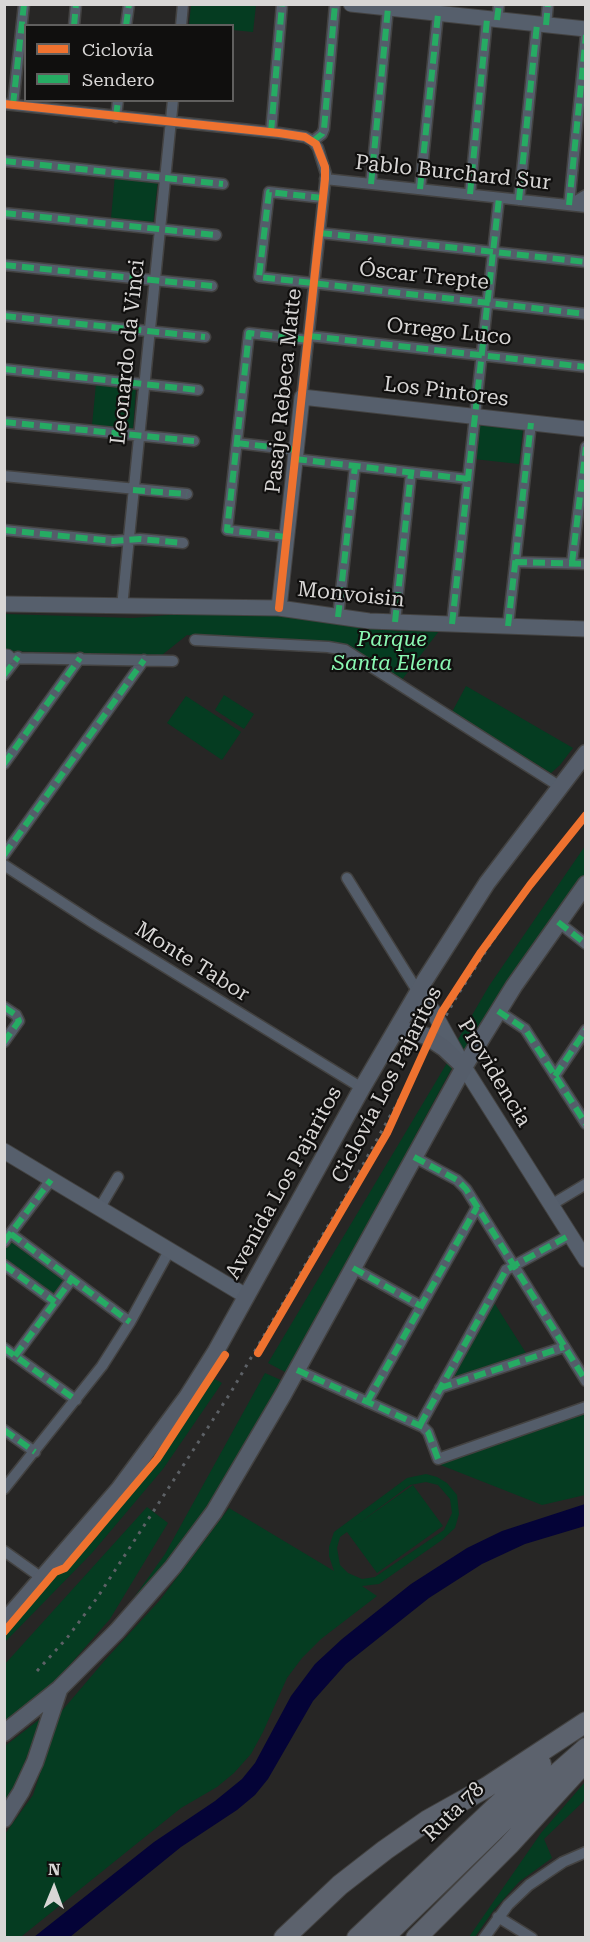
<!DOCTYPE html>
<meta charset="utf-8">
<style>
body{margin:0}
#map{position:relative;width:590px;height:1942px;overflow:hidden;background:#272625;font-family:"Roboto Serif",serif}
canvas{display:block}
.frame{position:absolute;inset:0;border:6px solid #d8d6d5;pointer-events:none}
.legend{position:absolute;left:24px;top:24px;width:210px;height:78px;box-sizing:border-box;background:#100f0e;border:2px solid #605f5e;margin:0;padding:8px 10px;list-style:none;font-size:18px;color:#d8d6d5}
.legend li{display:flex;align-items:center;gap:12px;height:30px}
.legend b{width:30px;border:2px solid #605f5e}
.north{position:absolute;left:24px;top:1858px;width:60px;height:60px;-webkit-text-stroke:4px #100f0e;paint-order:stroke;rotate:1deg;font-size:16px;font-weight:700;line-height:24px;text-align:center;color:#d8d6d5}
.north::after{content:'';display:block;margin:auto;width:21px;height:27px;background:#d8d6d5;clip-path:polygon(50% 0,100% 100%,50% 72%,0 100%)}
</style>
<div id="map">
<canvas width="590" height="1942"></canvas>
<div class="frame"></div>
<ul class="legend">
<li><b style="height:8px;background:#ef722f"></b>Ciclovía</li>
<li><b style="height:8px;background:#26ab63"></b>Sendero</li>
</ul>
<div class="north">N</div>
</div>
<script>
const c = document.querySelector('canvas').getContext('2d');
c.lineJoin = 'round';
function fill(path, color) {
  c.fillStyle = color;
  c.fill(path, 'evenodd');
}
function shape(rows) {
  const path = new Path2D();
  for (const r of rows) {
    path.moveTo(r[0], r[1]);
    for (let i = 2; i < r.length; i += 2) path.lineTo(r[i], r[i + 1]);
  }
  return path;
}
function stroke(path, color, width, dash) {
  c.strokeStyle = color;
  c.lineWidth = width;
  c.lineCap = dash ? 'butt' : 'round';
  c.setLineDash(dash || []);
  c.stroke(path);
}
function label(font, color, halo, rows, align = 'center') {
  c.font = font + ' "Roboto Serif",serif';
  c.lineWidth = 4.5;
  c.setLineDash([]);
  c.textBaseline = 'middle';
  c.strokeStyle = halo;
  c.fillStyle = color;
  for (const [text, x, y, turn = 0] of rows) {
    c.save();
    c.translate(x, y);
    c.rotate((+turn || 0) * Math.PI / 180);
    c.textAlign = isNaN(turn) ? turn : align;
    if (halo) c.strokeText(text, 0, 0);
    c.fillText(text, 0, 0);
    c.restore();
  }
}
fill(shape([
 [191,5,256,5,253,32,233,30,232,26,189,25],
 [115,175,158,180,153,224,111,218],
 [96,384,136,387,133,430,92,425],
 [478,425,523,429,519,464,474,459],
 [5,614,133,618,181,614,283,615,398,631,439,631,401,681,336,643,187,635,162,655,5,651],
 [466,686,573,748,560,765,551,773,452,712],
 [224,695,254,714,244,729,215,710],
 [186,696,241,732,222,760,167,723],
 [585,846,585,873,466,1057,457,1041,489,986],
 [447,1063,452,1068,415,1136,409,1154,287,1373,268,1363],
 [13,1240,69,1280,56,1298,5,1260,4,1251],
 [493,1301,526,1353,447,1381],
 [265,1373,283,1381,213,1506,131,1608,128,1606,165,1554],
 [209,1376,222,1383,163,1469,92,1553,5,1642,5,1629,170,1438],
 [585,1414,585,1495,542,1505,438,1464],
 [426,1474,437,1477,447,1483,457,1495,459,1514,455,1528,442,1540,379,1584,362,1586,377,1596,321,1639,302,1658,287,1678,263,1732,251,1754,234,1773,217,1787,181,1808,22,1936,5,1937,5,1834,33,1795,60,1713,106,1659,160,1600,229,1508,334,1571,329,1556,329,1547,334,1532,407,1478],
 [426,1482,438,1485,450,1499,452,1513,444,1530,375,1577,362,1579,348,1573,340,1565,337,1548,340,1537,347,1532,377,1573,443,1526,413,1485,359,1523,410,1485],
 [147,1507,168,1523,110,1619,53,1684,5,1723,5,1664],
 [40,1719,37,1731,18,1779,5,1804,5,1746],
 [585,1782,585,1800,544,1839,552,1858,519,1882,493,1911,475,1937,469,1937,541,1833]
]), '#053c21');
fill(shape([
 [585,1504,585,1526,525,1544,482,1564,429,1598,346,1664,313,1701,268,1779,255,1795,237,1810,181,1847,70,1937,34,1937,154,1842,215,1801,242,1779,255,1763,291,1696,315,1664,342,1639,411,1584,467,1548,502,1531]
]), '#040337');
const street = shape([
 [497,20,499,4],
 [546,25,548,4],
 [74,26,76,4],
 [126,26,129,4],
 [181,26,183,4],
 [4,104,279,133,305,137,313,141,318,148,326,174,302,397],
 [13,105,24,4],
 [116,117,118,100],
 [271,132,282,4],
 [313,141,322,134,324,129,335,4],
 [4,161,223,184],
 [325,179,586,207],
 [371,184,388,8],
 [420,189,438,14],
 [470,194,487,19],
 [323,198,269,192,259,277,586,314],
 [519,200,537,24],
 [569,205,586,35],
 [569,205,586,195],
 [4,213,216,235],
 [320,233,586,262],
 [4,265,212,286],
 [4,316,205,337],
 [309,336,586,367],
 [4,369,198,390],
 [4,422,194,441],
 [237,443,296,450],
 [295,459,468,479],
 [4,476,187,494],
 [4,530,113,541,140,539,183,543],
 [287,537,227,530,249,333,308,340],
 [515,562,586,564],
 [572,563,586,447],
 [122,607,173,100],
 [338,617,355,466],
 [395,622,411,473],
 [452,624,499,198],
 [508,626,531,423],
 [195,640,328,647,345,650,559,786],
 [4,658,173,661],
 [4,675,18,657],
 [4,764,80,658],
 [4,855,144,660],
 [4,865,95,924,362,1088],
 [347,878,418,992],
 [558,922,586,944],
 [4,1007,16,1015,19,1021,4,1042],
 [498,1011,525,1029,586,1124],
 [555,1076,586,1030],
 [414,1157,457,1180,466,1189,586,1381],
 [551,1205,586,1184],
 [99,1209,118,1177],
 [11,1234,130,1322],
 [4,1242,51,1180],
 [4,1265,55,1302],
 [353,1268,421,1306],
 [4,1348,76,1400],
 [15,1356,72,1279],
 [297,1370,423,1427,428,1432,438,1459,586,1407],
 [440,1388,564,1347],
 [367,1402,477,1207],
 [420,1425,506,1270,570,1235],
 [4,1430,35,1452],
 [4,1489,102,1366,130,1322,169,1251],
 [4,1551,42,1578],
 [498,1917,532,1938],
 [484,1938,508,1905,529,1885,563,1862,586,1852]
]);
const secondary = shape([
 [351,4,586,29],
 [4,604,279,608,369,621,586,629],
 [279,608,302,397,586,429],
 [4,657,7,657],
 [418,992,433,1011,464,1067,586,1260],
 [4,1151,246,1296]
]);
const primary = shape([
 [394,1034,410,1031,426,1036,444,1048,464,1067],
 [4,1622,119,1489,187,1397,216,1351,362,1088,425,980,487,883,586,753],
 [4,1733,59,1689,117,1631,173,1567,214,1512,283,1395,464,1067,514,986,586,884],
 [4,1819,21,1792,35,1762,59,1690]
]);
const highway = shape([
 [284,1938,340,1885,385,1850,428,1820,487,1787,586,1722],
 [357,1938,541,1764],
 [383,1938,512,1813,586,1748],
 [416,1938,509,1845,586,1761]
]);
stroke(street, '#434241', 13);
stroke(secondary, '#434241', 17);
stroke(primary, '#434241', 19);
stroke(highway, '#434241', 22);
stroke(street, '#545d6a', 10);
stroke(secondary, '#565f6c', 15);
stroke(primary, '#555d6a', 16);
stroke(highway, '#5c626d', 20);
stroke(shape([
 [37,1671,67,1638,97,1598,231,1392,346,1195,457,996,489,946,523,897,586,818]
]), '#5d6166', 3, [3, 6]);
stroke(shape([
 [497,20,499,4],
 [546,25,548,4],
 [74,26,76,4],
 [126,26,129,4],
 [13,105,24,4],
 [116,117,118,100],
 [271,132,282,4],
 [313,141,322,134,324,129,335,4],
 [4,161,223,184],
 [371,184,388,8],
 [420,189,438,14],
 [470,194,487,19],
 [323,198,269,192,259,277,586,314],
 [519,200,537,24],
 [569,205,586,35],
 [4,213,216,235],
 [320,233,586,262],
 [4,265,212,286],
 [4,316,205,337],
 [309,336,586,367],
 [4,369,198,390],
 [4,422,194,441],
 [237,443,296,450],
 [295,459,468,479],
 [133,490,187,494],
 [4,530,113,541,140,539,183,543],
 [287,537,227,530,249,333,308,340],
 [515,562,586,564],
 [572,563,586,447],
 [338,617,355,466],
 [395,622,411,473],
 [452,624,499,198],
 [508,626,531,423],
 [4,675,18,657],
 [4,764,80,658],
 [4,855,144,660],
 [558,922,586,944],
 [4,1007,16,1015,19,1021,4,1042],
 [498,1011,525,1029,586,1124],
 [555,1076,586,1030],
 [414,1157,457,1180,466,1189,586,1381],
 [11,1234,130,1322],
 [4,1242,51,1180],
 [4,1265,55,1302],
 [353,1268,421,1306],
 [4,1348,76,1400],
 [15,1356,72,1279],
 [297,1370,423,1427,428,1432,438,1459],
 [440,1388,564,1347],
 [367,1402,477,1207],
 [420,1425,506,1270,570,1235],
 [4,1430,35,1452]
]), '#26ab63', 6, [12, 6]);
stroke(shape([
 [4,104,279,133,305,137,316,144,325,167,325,179,279,608],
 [258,1353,387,1133,442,1012,481,952,530,885,586,815],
 [4,1632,55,1572,65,1568,157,1459,225,1355]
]), '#ef722f', 8);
label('21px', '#d8d6d5', '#100f0e', [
 ["Pablo Burchard Sur",453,173,6],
 ["Óscar Trepte",424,276,6],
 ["Orrego Luco",449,332,6],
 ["Leonardo da Vinci",128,352,-84],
 ["Pasaje Rebeca Matte",284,391,-84],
 ["Los Pintores",446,392,7],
 ["Monvoisin",351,595,6],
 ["Monte Tabor",192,962,32],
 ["Providencia",494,1073,59],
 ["Ciclovía Los Pajaritos",387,1085,-63],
 ["Avenida Los Pajaritos",284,1183,-61],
 ["Ruta 78",454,1812,-44]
]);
label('italic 21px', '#8af8b2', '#100f0e', [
 ["Parque",392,640],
 ["Santa Elena",392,664]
]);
</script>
